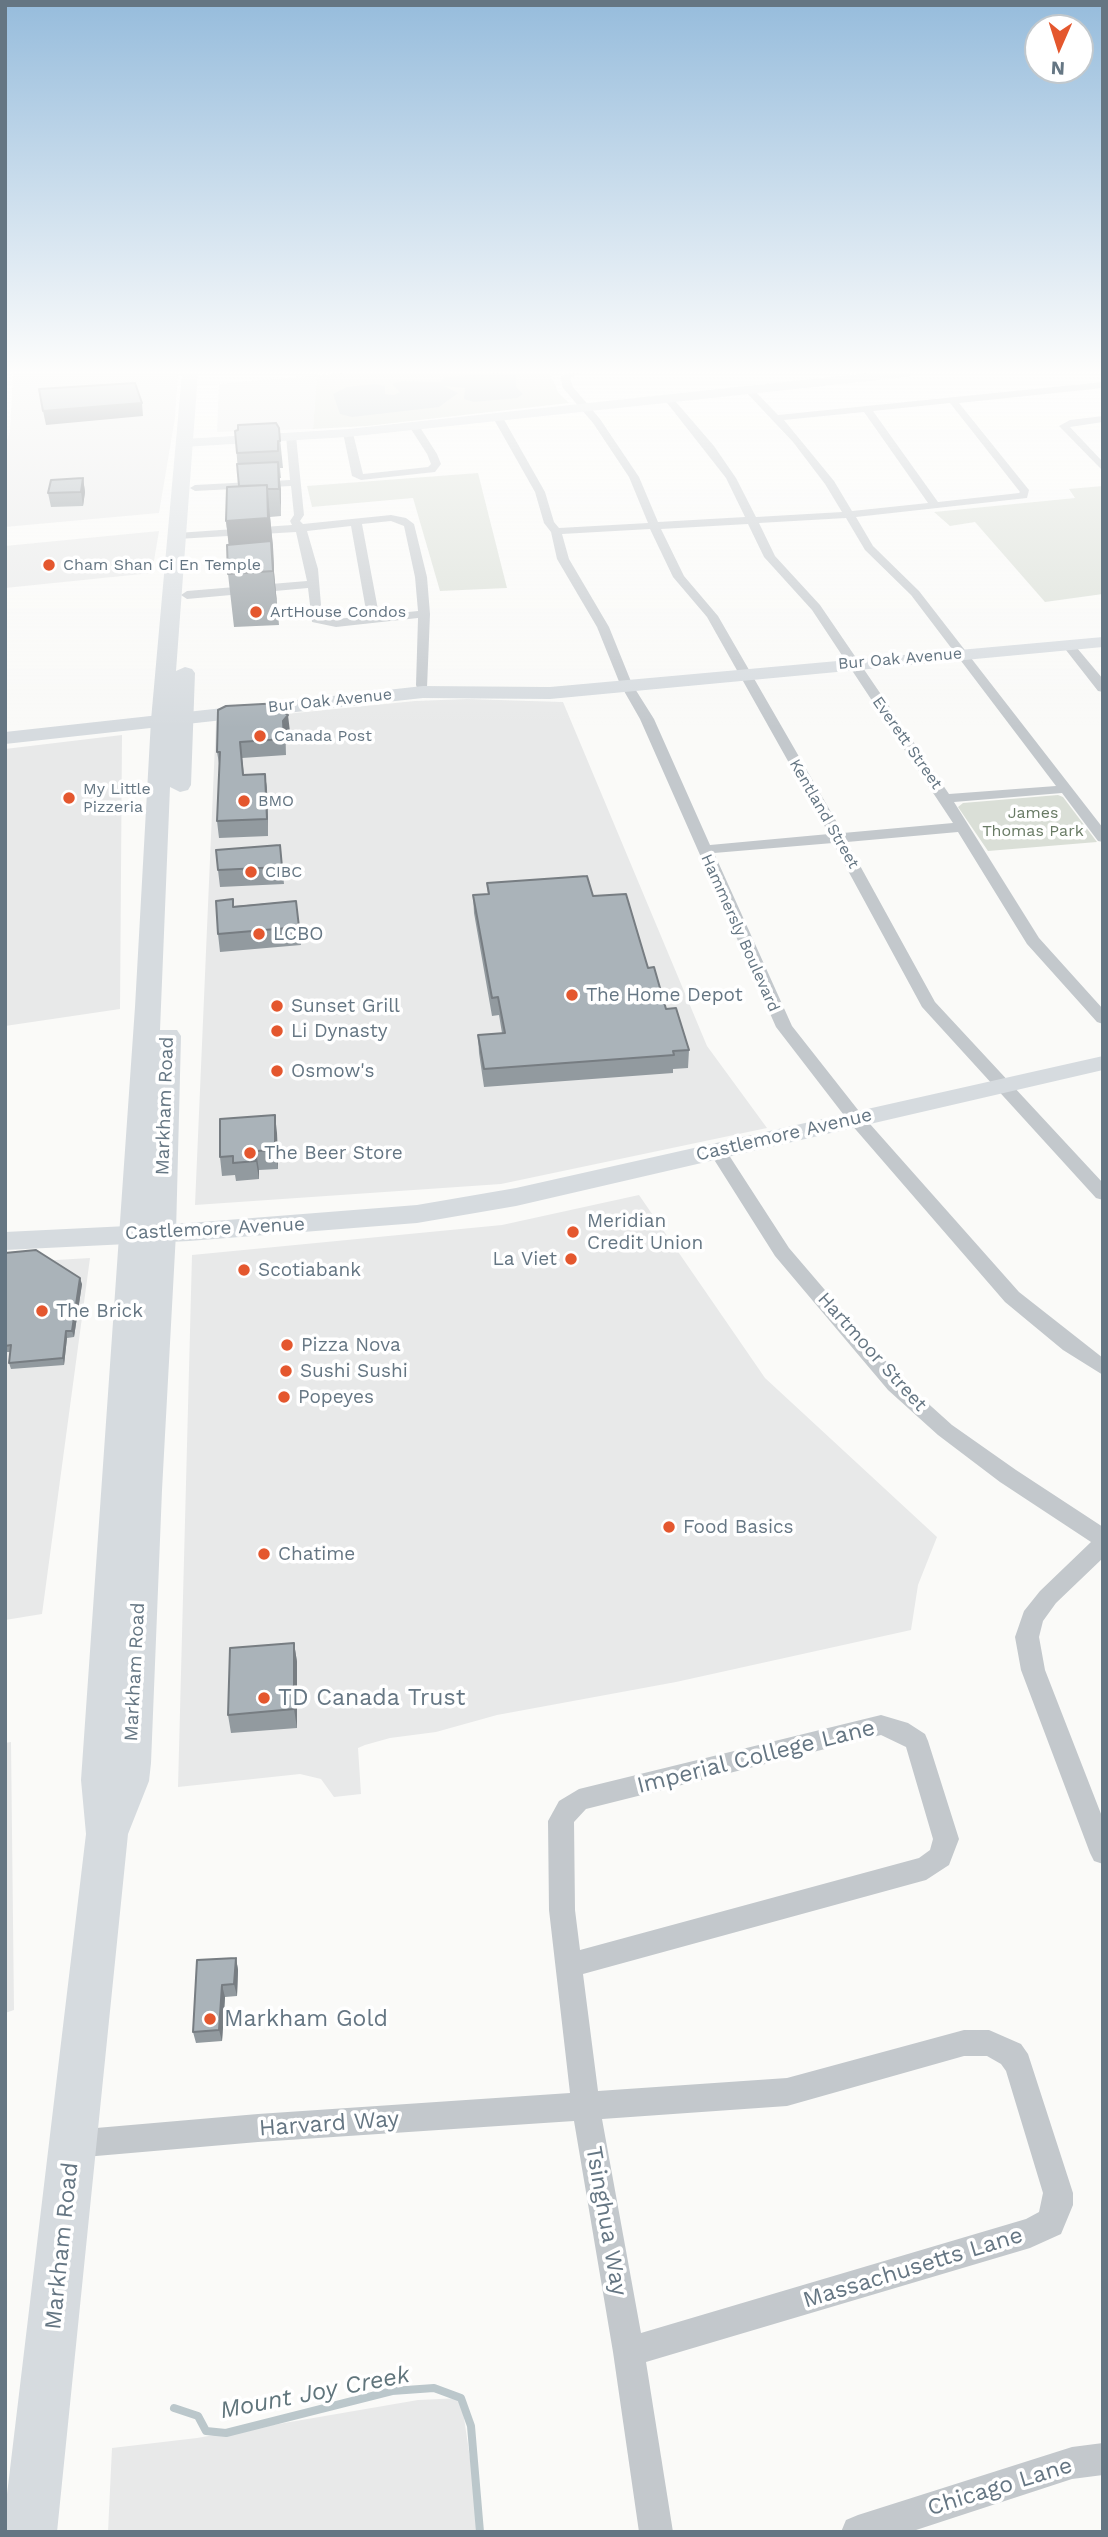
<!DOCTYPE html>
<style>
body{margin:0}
#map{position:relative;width:1108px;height:2537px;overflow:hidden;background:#fafaf8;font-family:"Work Sans",sans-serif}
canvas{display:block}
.frame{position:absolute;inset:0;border:7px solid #657683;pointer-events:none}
.north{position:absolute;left:1024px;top:14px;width:70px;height:70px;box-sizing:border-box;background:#fff;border:2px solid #c1c8cd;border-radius:50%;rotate:183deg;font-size:19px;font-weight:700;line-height:28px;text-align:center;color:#657683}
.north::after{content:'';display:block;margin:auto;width:24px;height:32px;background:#e4572e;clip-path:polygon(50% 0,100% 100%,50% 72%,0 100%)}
</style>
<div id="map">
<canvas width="1108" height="2537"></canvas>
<div class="frame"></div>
<div class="north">N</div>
</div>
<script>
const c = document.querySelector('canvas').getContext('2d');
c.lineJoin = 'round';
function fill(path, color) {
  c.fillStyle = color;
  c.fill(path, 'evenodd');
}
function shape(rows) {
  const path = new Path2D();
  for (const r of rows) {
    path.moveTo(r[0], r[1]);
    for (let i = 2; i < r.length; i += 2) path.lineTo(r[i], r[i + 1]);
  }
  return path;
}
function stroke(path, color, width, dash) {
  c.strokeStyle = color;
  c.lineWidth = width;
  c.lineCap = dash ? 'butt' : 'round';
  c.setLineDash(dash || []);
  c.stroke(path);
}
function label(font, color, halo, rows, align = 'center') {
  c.font = font + ' "Work Sans",sans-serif';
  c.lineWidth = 7;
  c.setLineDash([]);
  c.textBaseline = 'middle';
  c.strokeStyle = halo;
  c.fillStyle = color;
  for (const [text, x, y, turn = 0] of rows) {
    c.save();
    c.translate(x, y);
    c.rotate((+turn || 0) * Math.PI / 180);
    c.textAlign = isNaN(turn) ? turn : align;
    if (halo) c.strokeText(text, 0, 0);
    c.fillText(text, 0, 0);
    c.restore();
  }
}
fill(shape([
 [13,373,178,373,175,418,159,513,5,527,5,446,10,431],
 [317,375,313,429,217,432,219,384],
 [159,531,152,573,5,588,5,546],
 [467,699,563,702,707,1046,767,1128,501,1184,195,1205,216,721,415,701],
 [122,735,120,1009,5,1026,5,749],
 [639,1195,765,1378,937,1537,918,1585,911,1630,676,1682,497,1715,436,1732,390,1738,365,1745,358,1748,361,1794,334,1797,321,1779,300,1774,178,1787,192,1255,502,1225],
 [90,1258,42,1614,5,1620,5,1263],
 [11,1742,14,2010,5,2013,5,1743],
 [461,2398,481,2532,108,2532,112,2448,197,2438,418,2400]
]), '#e8e9e9');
fill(shape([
 [344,373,550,373,558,392,569,403,367,426,313,429,317,375],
 [478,473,507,588,440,591,413,498,312,507,307,486],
 [1103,486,1103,594,1045,602,975,522,950,526,934,512,1075,498,1069,489],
 [1058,795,1063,797,1097,842,988,851,958,807,963,803]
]), '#dadfd7');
fill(shape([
 [497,373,516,375,516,387,523,394,517,398,474,402,464,399,465,388,444,386,458,393,439,407,352,417,340,414,333,394,347,387,375,384,385,386,385,394,394,395,400,392,392,384,402,381,441,382,445,377]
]), '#bbc7cb');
stroke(shape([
 [174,2408,198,2416,206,2431,226,2433,392,2391,434,2388,461,2398,471,2426,480,2532]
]), '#bbc7cb', 8);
fill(shape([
 [566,373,579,373,570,378,573,387,600,419,639,477,658,522,745,517,726,478,664,399,664,395,670,395,714,446,736,478,756,517,842,512,825,484,793,442,745,391,745,387,751,387,778,415,1103,382,1103,388,959,403,1029,490,1027,498,856,517,873,546,919,591,1103,828,1103,842,1098,841,1062,793,954,802,1039,938,1103,1009,1103,1024,1097,1022,1027,944,958,832,847,842,935,1002,1103,1183,1103,1200,1096,1198,922,1007,833,843,714,853,792,1026,862,1115,1019,1292,1103,1358,1103,1375,1063,1350,1005,1302,850,1123,776,1027,640,719,620,684,597,627,557,559,551,532,544,523,535,492,492,416,497,413,502,416,545,492,554,522,559,528,648,523,629,477,593,423,563,388,560,377,566,373],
 [950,403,1020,492,1019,493,938,502,873,411,950,403],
 [864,412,928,503,852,511,834,481,784,420,864,412],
 [846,518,865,550,911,595,1056,786,949,794,820,605,775,556,759,523,846,518],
 [748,524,764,557,812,610,953,823,843,833,718,616,684,576,661,529,748,524],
 [650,529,673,577,707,617,829,834,710,845,654,719,632,684,609,627,569,559,562,534,650,529],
 [1103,416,1103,422,1070,427,1103,462,1103,471,1059,426,1070,420,1103,416],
 [414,423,418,424,437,454,441,464,435,472,361,480,352,476,343,433,348,430,353,433,363,474,428,467,431,464,427,454,409,426,414,423],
 [291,433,296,436,304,515,300,521,303,524,391,515,406,518,414,524,427,577,430,614,427,688,417,688,416,685,418,618,336,627,312,622,308,588,187,599,181,595,187,591,307,581,296,532,177,539,171,536,177,533,292,525,290,521,294,515,291,486,195,491,190,488,195,485,290,480,286,436,291,433],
 [391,521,404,526,415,577,418,611,379,615,362,524,391,521],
 [351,526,367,616,336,619,322,617,318,569,307,531,351,526],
 [1068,641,1072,642,1103,679,1103,692,1098,691,1062,645,1068,641],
 [717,1144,723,1146,789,1248,902,1380,952,1425,1016,1470,1103,1527,1103,1558,1056,1603,1043,1621,1039,1637,1045,1670,1103,1819,1103,1864,1094,1861,1090,1853,1021,1670,1015,1637,1024,1611,1040,1591,1091,1542,1000,1482,938,1435,888,1390,775,1256,708,1150,717,1144],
 [881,1715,908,1723,925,1734,928,1741,959,1839,949,1865,926,1880,583,1974,598,2091,787,2078,964,2030,989,2030,1021,2044,1028,2054,1073,2193,1073,2205,1061,2234,1030,2248,646,2362,673,2532,639,2532,613,2352,574,2121,258,2142,73,2158,63,2154,59,2144,63,2134,73,2130,258,2114,570,2093,549,1910,548,1821,559,1801,579,1789,881,1715],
 [881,1735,906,1747,933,1839,930,1850,919,1858,580,1950,575,1910,574,1822,586,1809,881,1735],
 [964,2056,987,2056,1001,2064,1006,2071,1043,2193,1039,2212,1026,2219,641,2333,602,2119,787,2106,964,2056],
 [1103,2443,1103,2475,1072,2479,910,2532,841,2532,846,2520,858,2515,1072,2447,1103,2443]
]), '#c3c8cc');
fill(shape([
 [867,373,914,373,907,377,348,437,184,447,177,443,184,439,348,429,867,373],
 [1103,637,1103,647,550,699,423,698,5,744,5,732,423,686,550,687,1103,637],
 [1103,1056,1103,1070,516,1206,417,1223,189,1241,5,1250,5,1232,189,1223,417,1205,516,1188,1103,1056]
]), '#d6dbdf');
fill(shape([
 [182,373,198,373,176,671,185,667,192,669,195,673,191,785,188,790,180,792,170,787,160,1030,177,1030,181,1036,176,1233,162,1490,151,1763,149,1781,128,1834,57,2532,5,2532,5,2511,86,1834,81,1780,135,1007,151,720,182,373]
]), '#d6dbdf');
fill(shape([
 [279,428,283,468,280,468,281,478,279,478,281,516,270,517,273,547,274,572,279,625,234,627,228,574,229,545,226,521,239,486,235,431],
 [83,478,85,492,83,506,51,507,48,493],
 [282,711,290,732,285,737,286,755,242,758,244,775,265,774,267,790,268,836,219,838,217,821,220,769,217,752],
 [280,845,284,884,220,887,218,870],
 [487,883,593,896,648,968,666,1009,689,1050,688,1068,673,1069,673,1073,484,1087,479,1053,478,1035,502,1033,499,1015,492,1016,474,913,473,895,488,894],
 [296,901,301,945,220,952,218,934,234,906],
 [277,1133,278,1169,259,1170,259,1179,236,1181,235,1175,222,1176,220,1157],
 [5,1253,82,1284,74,1337,67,1338,64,1365,11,1369,9,1363,11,1352,5,1352],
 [294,1643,297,1662,297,1728,231,1733,228,1715],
 [236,1958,238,1970,237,1996,225,1997,222,2041,196,2043,193,2032]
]), '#929a9f');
fill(shape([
 [142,403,143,416,46,425,43,411],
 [278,462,281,489,281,516,279,489],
 [83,478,85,492,83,506,81,492],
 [267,485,273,547,274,572,279,625,273,571,232,574,226,521],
 [288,715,290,732,285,737,286,755,283,721],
 [265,774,267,790,268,836,267,819],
 [275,1115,277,1133,278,1169,275,1150],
 [256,1151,259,1170,259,1179,256,1161],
 [80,1278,82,1284,74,1337,72,1331],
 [66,1331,67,1338,64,1365,63,1358],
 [294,1643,297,1662,297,1728,294,1709],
 [236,1958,238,1970,237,1996,234,1984],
 [222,1985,225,1997,222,2041,219,2030]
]), '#777d82');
const building = shape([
 [135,383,142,403,43,411,39,389,135,383],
 [276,423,279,428,280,441,278,441,278,451,237,453,235,431,238,430,238,425,276,423],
 [278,462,279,489,267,489,267,485,239,486,237,464,278,462],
 [83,478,81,492,48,493,51,480,83,478],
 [267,485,268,518,226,521,227,487,267,485],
 [271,541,273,571,228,574,227,545,271,541],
 [281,703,282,711,288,715,283,721,284,739,240,742,243,775,265,774,267,819,217,821,220,752,217,752,218,710,226,706,281,703],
 [280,845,282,867,218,870,216,850,280,845],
 [587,876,593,896,626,894,648,968,654,967,666,1009,676,1008,689,1050,673,1051,674,1055,484,1069,478,1035,505,1033,498,997,492,998,473,895,489,894,487,883,587,876],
 [233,899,233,907,296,901,299,927,218,934,216,901,233,899],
 [275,1115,275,1150,256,1151,256,1161,233,1163,233,1156,220,1157,220,1119,275,1115],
 [36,1250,80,1278,72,1331,66,1331,63,1358,9,1363,11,1345,5,1346,5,1253,36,1250],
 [294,1643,294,1709,228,1715,230,1648,294,1643],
 [236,1958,234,1984,222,1985,219,2030,193,2032,197,1960,236,1958]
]);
fill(building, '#aab3b9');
stroke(building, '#777d82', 2);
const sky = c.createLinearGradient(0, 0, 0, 728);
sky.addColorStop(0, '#96bcdc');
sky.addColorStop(0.51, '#fdfdfc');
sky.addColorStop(1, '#fdfdfc00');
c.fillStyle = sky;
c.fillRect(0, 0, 1108, 728);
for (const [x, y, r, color] of [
 [49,565,7,"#e4572e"],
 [256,612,7,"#e4572e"],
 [260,736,7,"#e4572e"],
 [69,798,7,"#e4572e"],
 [244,801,7,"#e4572e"],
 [251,872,7,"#e4572e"],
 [259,934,7,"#e4572e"],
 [572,995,7,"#e4572e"],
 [277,1006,7,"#e4572e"],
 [277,1031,7,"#e4572e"],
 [277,1071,7,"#e4572e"],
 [250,1153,7,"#e4572e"],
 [573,1232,7,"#e4572e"],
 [571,1259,7,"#e4572e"],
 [244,1270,7,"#e4572e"],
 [42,1311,7,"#e4572e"],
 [287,1345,7,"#e4572e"],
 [286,1371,7,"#e4572e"],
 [284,1397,7,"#e4572e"],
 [669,1527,7,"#e4572e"],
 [264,1554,7,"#e4572e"],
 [264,1698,7,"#e4572e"],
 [210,2019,7,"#e4572e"]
]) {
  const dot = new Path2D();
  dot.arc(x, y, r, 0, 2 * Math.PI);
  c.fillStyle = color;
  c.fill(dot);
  stroke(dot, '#fff', 2.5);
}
label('16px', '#657683', '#fff', [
 ["Cham Shan Ci En Temple",63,565],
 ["ArtHouse Condos",270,612],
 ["Canada Post",274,736],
 ["My Little",83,789],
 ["Pizzeria",83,807],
 ["BMO",258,801],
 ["CIBC",265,872]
], 'left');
label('16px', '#657683', '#fff', [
 ["Bur Oak Avenue",900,659,-5],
 ["Bur Oak Avenue",330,701,-6],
 ["Everett Street",907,743,55],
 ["Kentland Street",824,814,60],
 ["Hammersly Boulevard",740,933,66]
]);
label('16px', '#687a64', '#fff', [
 ["James",1033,813],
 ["Thomas Park",1033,831]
]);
label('19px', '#657683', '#fff', [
 ["LCBO",273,934],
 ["The Home Depot",586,995],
 ["Sunset Grill",291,1006],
 ["Li Dynasty",291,1031],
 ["Osmow's",291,1071],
 ["The Beer Store",264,1153],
 ["Meridian",587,1221],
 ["Credit Union",587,1243],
 ["La Viet",557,1259,"right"],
 ["Scotiabank",258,1270],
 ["The Brick",56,1311],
 ["Pizza Nova",301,1345],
 ["Sushi Sushi",300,1371],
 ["Popeyes",298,1397],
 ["Food Basics",683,1527],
 ["Chatime",278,1554]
], 'left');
label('19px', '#657683', '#fff', [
 ["Markham Road",165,1106,-88],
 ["Castlemore Avenue",784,1135,-13],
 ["Castlemore Avenue",215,1229,-3],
 ["Hartmoor Street",872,1352,48],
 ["Markham Road",135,1672,-87]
]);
label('23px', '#657683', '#fff', [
 ["TD Canada Trust",278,1698],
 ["Markham Gold",224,2019]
], 'left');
label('23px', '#657683', '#fff', [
 ["Imperial College Lane",756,1757,-14],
 ["Harvard Way",329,2124,-4],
 ["Tsinghua Way",606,2221,80],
 ["Markham Road",62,2246,-84],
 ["Massachusetts Lane",913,2268,-17],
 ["Chicago Lane",1000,2487,-17]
]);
label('italic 24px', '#60757c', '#fff', [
 ["Mount Joy Creek",315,2393,-11]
]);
</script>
